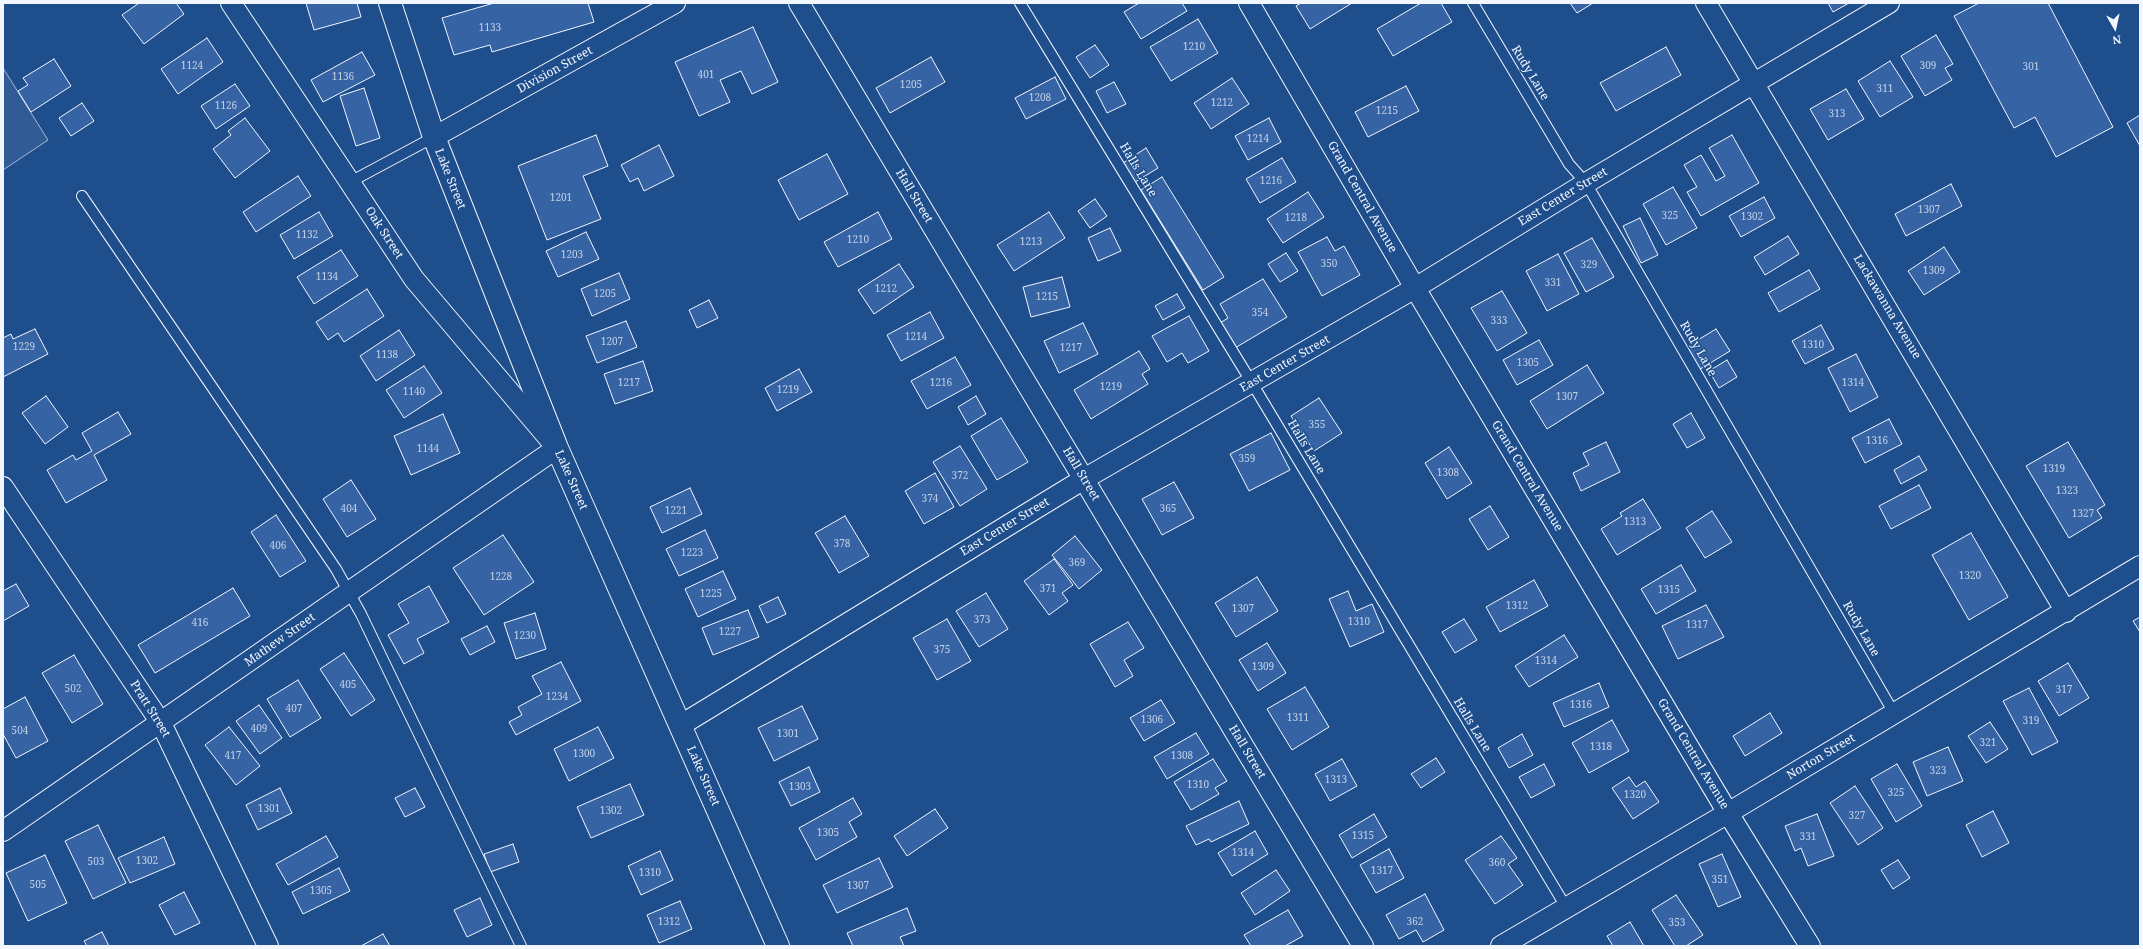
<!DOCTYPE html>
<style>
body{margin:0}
#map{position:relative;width:2143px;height:949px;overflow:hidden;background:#1f4e8c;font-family:"Noto Serif",serif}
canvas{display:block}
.frame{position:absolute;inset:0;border:4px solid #f2f6ff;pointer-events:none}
.north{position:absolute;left:2095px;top:8px;width:40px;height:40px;-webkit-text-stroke:3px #1f4e8c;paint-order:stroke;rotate:171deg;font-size:11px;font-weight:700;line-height:16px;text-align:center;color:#f2f6ff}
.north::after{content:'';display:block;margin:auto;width:14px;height:18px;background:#f2f6ff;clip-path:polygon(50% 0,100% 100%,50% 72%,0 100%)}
</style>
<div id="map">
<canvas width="2143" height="949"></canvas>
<div class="frame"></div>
<div class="north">N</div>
</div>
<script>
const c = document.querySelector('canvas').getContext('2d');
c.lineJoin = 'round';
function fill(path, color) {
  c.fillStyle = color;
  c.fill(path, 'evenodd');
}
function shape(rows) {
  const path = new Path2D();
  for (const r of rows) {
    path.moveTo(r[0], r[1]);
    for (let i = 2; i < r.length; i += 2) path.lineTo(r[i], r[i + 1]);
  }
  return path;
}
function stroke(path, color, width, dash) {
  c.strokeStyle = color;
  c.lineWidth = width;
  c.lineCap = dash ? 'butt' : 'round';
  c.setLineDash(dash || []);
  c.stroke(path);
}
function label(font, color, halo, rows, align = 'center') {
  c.font = font + ' "Noto Serif",serif';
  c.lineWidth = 3;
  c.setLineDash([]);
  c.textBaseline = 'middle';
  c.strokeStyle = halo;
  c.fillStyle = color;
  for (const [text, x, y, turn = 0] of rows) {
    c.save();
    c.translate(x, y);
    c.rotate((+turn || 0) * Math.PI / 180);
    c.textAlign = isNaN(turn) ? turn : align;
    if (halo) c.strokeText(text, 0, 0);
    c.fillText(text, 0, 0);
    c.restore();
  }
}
const green = shape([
 [3,68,48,140,3,170,3,68]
]);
fill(green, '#305b95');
stroke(green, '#a8bbd7', 1);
const building = shape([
 [139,3,176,3,184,14,144,44,122,15,139,3],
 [306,3,357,3,361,17,314,30,306,3],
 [494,3,588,3,594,22,492,52,490,45,454,55,442,18,494,3],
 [1139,3,1182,3,1187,11,1141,39,1124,12,1139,3],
 [1301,3,1352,3,1310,29,1296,6,1301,3],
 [1421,3,1441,3,1452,22,1393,56,1377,29,1421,3],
 [1570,3,1593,3,1577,13,1570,3],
 [1828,3,1849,3,1833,12,1828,3],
 [1979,3,2048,3,2113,127,2056,157,2035,117,2014,128,1954,16,1979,3],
 [1198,19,1218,53,1171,81,1150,47,1198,19],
 [753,27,778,82,752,94,741,71,720,80,730,102,699,116,675,62,753,27],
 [1936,35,1953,64,1945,68,1952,80,1925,96,1901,56,1936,35],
 [207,38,223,62,178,94,161,69,207,38],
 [1095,45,1109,65,1090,78,1076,57,1095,45],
 [1666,47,1681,75,1616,111,1600,83,1666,47],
 [362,52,375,75,323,102,311,80,362,52],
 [931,57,945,82,890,113,876,88,931,57],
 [54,59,71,86,31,112,18,91,28,85,23,78,54,59],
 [1890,61,1913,97,1880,117,1858,81,1890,61],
 [1055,77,1066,99,1026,119,1015,98,1055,77],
 [1232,78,1249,104,1211,129,1194,103,1232,78],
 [1114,82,1126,104,1107,113,1096,91,1114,82],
 [235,84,250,106,216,129,201,106,235,84],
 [1406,86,1419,111,1368,137,1355,112,1406,86],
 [364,88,380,138,356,146,340,96,364,88],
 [1846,89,1864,119,1828,140,1810,109,1846,89],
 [82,103,94,121,71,136,59,118,82,103],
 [2140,115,2140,146,2127,123,2140,115],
 [245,118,270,151,235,178,213,149,231,135,228,131,245,118],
 [1269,118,1281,142,1248,160,1235,136,1269,118],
 [596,135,608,166,583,176,601,219,547,240,518,166,596,135],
 [1732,135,1759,183,1701,216,1687,192,1697,187,1684,165,1701,155,1716,181,1725,176,1709,148,1732,135],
 [659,145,674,176,644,191,638,178,630,182,621,165,659,145],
 [1146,148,1158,168,1132,184,1120,165,1146,148],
 [827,154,848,194,799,220,778,180,827,154],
 [1282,158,1296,182,1260,203,1246,179,1282,158],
 [298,176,311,196,256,232,243,212,298,176],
 [1162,177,1224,277,1203,290,1141,190,1162,177],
 [1951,184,1962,206,1906,236,1895,214,1951,184],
 [1673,187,1697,228,1666,245,1643,204,1673,187],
 [1308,192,1324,217,1283,243,1267,219,1308,192],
 [1764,197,1775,218,1741,237,1729,216,1764,197],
 [1095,199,1107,216,1090,228,1078,211,1095,199],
 [319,212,333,236,294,259,280,235,319,212],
 [878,212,892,239,838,267,824,242,878,212],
 [1049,212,1065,238,1014,271,997,245,1049,212],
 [1640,218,1658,255,1641,263,1623,226,1640,218],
 [1110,228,1121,251,1098,261,1088,238,1110,228],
 [586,232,599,259,558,277,546,251,586,232],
 [1788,236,1799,254,1765,275,1754,257,1788,236],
 [1327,237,1335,251,1344,246,1360,275,1322,296,1298,252,1327,237],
 [1592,238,1614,277,1586,292,1564,253,1592,238],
 [1944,247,1960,272,1924,295,1908,271,1944,247],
 [341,250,358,276,314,304,297,277,341,250],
 [1286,253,1298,271,1280,282,1268,264,1286,253],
 [1558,254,1579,294,1547,311,1526,271,1558,254],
 [899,264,914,287,874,314,858,290,899,264],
 [1809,270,1820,289,1779,312,1768,293,1809,270],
 [619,273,630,299,592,316,581,289,619,273],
 [1062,277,1070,307,1031,317,1023,287,1062,277],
 [1263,279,1287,317,1235,348,1220,323,1228,318,1220,304,1263,279],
 [367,289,384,316,344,342,338,333,328,340,316,322,367,289],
 [1502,291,1527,333,1497,351,1471,308,1502,291],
 [1177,294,1185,308,1163,320,1155,306,1177,294],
 [709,300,718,318,697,328,689,310,709,300],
 [930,312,944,338,901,361,887,335,930,312],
 [1189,316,1209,351,1188,363,1182,353,1167,362,1152,336,1189,316],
 [626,321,637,347,597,363,586,336,626,321],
 [1083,323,1098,354,1059,373,1044,341,1083,323],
 [1821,325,1834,349,1805,364,1792,341,1821,325],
 [35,329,48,354,3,377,3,338,11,334,13,339,35,329],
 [1716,329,1730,351,1697,371,1683,349,1716,329],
 [399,330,415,355,376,381,360,356,399,330],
 [1539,340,1553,365,1517,385,1503,360,1539,340],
 [1139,351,1150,369,1142,374,1148,384,1091,419,1074,390,1139,351],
 [1856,354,1878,397,1850,412,1828,368,1856,354],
 [955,357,971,385,927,409,911,381,955,357],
 [1727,360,1737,377,1719,388,1709,371,1727,360],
 [643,361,653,391,615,404,604,374,643,361],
 [1587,365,1604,393,1547,429,1530,401,1587,365],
 [424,366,442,393,404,418,386,390,424,366],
 [799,369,812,392,777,411,765,388,799,369],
 [46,396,68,427,45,444,22,413,46,396],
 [976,396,986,414,968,425,958,407,976,396],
 [1319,398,1342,433,1314,451,1291,416,1319,398],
 [118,412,131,434,94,455,107,480,66,503,47,470,73,455,76,460,92,451,82,433,118,412],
 [1691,413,1705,438,1687,448,1673,424,1691,413],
 [443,414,460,453,411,475,394,436,443,414],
 [1001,418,1028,462,997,480,971,436,1001,418],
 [1889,419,1902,444,1865,463,1852,438,1889,419],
 [1271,433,1290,470,1249,491,1230,454,1271,433],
 [1606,442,1620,472,1581,491,1573,473,1589,465,1583,453,1606,442],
 [2068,442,2105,505,2097,510,2102,518,2069,538,2026,466,2068,442],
 [960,446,987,489,960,506,933,462,960,446],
 [1449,447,1472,483,1447,499,1425,463,1449,447],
 [1919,456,1927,470,1901,484,1894,470,1919,456],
 [935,473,954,507,924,524,905,491,935,473],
 [351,480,376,519,347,537,323,499,351,480],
 [1174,482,1194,518,1162,535,1142,499,1174,482],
 [1919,485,1931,508,1891,529,1879,506,1919,485],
 [690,488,702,514,662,533,650,507,690,488],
 [1643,499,1661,528,1617,555,1601,529,1622,516,1620,513,1643,499],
 [1490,506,1509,537,1488,550,1469,519,1490,506],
 [1712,511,1732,542,1705,558,1686,528,1712,511],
 [276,515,306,561,280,577,251,532,276,515],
 [845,516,869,556,839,573,815,533,845,516],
 [705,530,718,558,679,576,666,549,705,530],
 [1971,533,2008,597,1969,620,1932,555,1971,533],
 [503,535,534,582,484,615,453,568,503,535],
 [1075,536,1102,570,1079,589,1052,555,1075,536],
 [1054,559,1073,585,1062,593,1068,601,1049,615,1024,581,1054,559],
 [1681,565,1696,591,1656,614,1641,589,1681,565],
 [723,571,736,599,698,617,685,589,723,571],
 [1257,577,1278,611,1236,637,1215,603,1257,577],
 [1534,580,1548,606,1500,632,1486,607,1534,580],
 [16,584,29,606,3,621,3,591,16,584],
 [429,586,449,622,417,639,424,653,404,664,388,635,409,623,398,604,429,586],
 [233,588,250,616,155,673,138,645,233,588],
 [1348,591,1356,611,1372,604,1384,632,1350,647,1329,599,1348,591],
 [986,593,1008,629,979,647,956,611,986,593],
 [778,597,786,614,767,623,759,606,778,597],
 [1706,605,1724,637,1678,659,1662,626,1706,605],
 [748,610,759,637,713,655,702,628,748,610],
 [535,613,546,649,516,659,504,623,535,613],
 [2140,617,2140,632,2133,621,2140,617],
 [947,619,971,661,937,680,913,638,947,619],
 [1464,619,1477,640,1455,653,1442,632,1464,619],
 [1128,622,1144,648,1124,660,1133,676,1115,687,1090,644,1128,622],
 [487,626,495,642,470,655,461,639,487,626],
 [1564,635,1578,657,1529,687,1515,666,1564,635],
 [1267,643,1286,673,1258,691,1239,660,1267,643],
 [344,653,375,700,351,716,320,669,344,653],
 [74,655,103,704,72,723,42,673,74,655],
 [561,662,581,701,516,735,509,722,522,715,518,707,542,694,532,676,561,662],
 [2068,663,2089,698,2059,716,2038,681,2068,663],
 [298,680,321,718,290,737,267,699,298,680],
 [1599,683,1609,707,1564,727,1553,703,1599,683],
 [1305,687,1329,727,1292,750,1267,709,1305,687],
 [2029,688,2058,742,2032,755,2003,701,2029,688],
 [25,697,48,741,16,758,3,734,3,709,25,697],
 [1161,700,1175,723,1144,741,1130,718,1161,700],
 [259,705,282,738,260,754,236,721,259,705],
 [802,706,818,739,774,761,758,728,802,706],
 [1770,713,1782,733,1745,756,1733,736,1770,713],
 [1612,720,1629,751,1589,773,1572,743,1612,720],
 [1990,722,2008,749,1986,763,1968,736,1990,722],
 [229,727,260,766,236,785,205,745,229,727],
 [598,727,614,758,569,781,554,749,598,727],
 [1196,733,1209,754,1167,779,1154,757,1196,733],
 [1522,734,1533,755,1509,768,1498,748,1522,734],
 [1948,747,1963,781,1927,796,1913,762,1948,747],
 [1436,758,1445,772,1421,788,1411,774,1436,758],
 [1213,759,1227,781,1215,788,1219,794,1191,810,1174,782,1213,759],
 [1342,759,1357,786,1330,801,1315,774,1342,759],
 [1544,764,1555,785,1531,798,1519,777,1544,764],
 [1897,764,1922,806,1896,822,1871,779,1897,764],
 [809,767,820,792,791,806,779,782,809,767],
 [1629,777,1636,787,1645,781,1659,802,1633,819,1612,788,1629,777],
 [630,784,644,815,591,838,577,807,630,784],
 [1855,786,1883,828,1858,845,1830,803,1855,786],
 [280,788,292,813,258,830,246,805,280,788],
 [415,788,425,807,405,817,395,798,415,788],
 [853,798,862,814,849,822,857,837,816,860,799,828,853,798],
 [1239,801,1249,824,1211,842,1209,839,1196,845,1186,826,1239,801],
 [935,809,948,828,907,856,894,836,935,809],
 [1993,811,2009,843,1982,857,1966,825,1993,811],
 [1374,814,1387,837,1352,858,1339,835,1374,814],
 [1817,814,1834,856,1808,866,1801,848,1795,851,1785,826,1817,814],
 [98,825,126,883,93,899,65,841,98,825],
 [1255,831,1268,854,1232,876,1218,853,1255,831],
 [326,836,338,857,288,885,276,864,326,836],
 [1501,836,1517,858,1508,864,1523,885,1495,904,1465,860,1501,836],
 [164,837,175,864,130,883,118,858,164,837],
 [513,844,519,862,490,872,484,854,513,844],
 [1389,849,1404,878,1376,893,1360,865,1389,849],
 [660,851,673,880,641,895,628,866,660,851],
 [1722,854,1741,897,1718,907,1699,864,1722,854],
 [45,855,67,903,28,921,6,873,45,855],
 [879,858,893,887,837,913,823,885,879,858],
 [1898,860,1910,878,1893,889,1881,870,1898,860],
 [339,868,350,891,303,914,292,892,339,868],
 [1276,870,1290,891,1255,915,1241,893,1276,870],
 [184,892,200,923,175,935,159,905,184,892],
 [1425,894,1444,930,1423,942,1416,930,1399,939,1386,915,1425,894],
 [1676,895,1703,935,1686,946,1675,946,1652,910,1676,895],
 [480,898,492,925,467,937,454,910,480,898],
 [680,901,692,929,659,943,647,915,680,901],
 [907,908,916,931,900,937,904,946,853,946,847,933,907,908],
 [1288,910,1303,936,1285,946,1251,946,1244,935,1288,910],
 [1630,922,1644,946,1613,946,1607,936,1630,922],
 [102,932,109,946,87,946,84,941,102,932],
 [383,934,390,946,361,946,383,934]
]);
fill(building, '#3563a3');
stroke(building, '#f2f6ff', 1);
const service = shape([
 [1020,3,1252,383,1566,907],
 [1473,3,1569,164,1586,183,1894,713],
 [350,182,434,137],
 [82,196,336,569,361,614,521,946]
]);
const minor = shape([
 [799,3,1363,946],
 [1249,3,1415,288,1728,813,1810,946],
 [1706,3,2066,612],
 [434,137,675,3],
 [3,487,161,723,268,946],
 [681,725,1084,479,1415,288,1586,183,1889,3],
 [3,831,557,448,414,279,231,3],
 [1501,946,1728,813,2140,566]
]);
const secondary = shape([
 [390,3,434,137,557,448,778,946]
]);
stroke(service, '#f2f6ff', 12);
stroke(minor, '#f2f6ff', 22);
stroke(secondary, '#f2f6ff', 24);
stroke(service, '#1f4e8c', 10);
stroke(minor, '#1f4e8c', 20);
stroke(secondary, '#1f4e8c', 22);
label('10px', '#c3d1e8', null, [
 ["1133",490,28],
 ["1210",1194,47],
 ["1124",192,66],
 ["309",1928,66],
 ["301",2031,67],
 ["401",706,75],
 ["1136",343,77],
 ["1205",911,85],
 ["311",1885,89],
 ["1208",1040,98],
 ["1212",1222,103],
 ["1126",226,106],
 ["1215",1387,111],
 ["313",1837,114],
 ["1214",1258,139],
 ["1216",1271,181],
 ["1201",561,198],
 ["1307",1929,210],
 ["325",1670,216],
 ["1302",1752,217],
 ["1218",1296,218],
 ["1132",307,235],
 ["1210",858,240],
 ["1213",1031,242],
 ["1203",572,255],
 ["350",1329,264],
 ["329",1589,265],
 ["1309",1934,271],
 ["1134",327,277],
 ["331",1553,283],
 ["1212",886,289],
 ["1205",605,294],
 ["1215",1047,297],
 ["354",1260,313],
 ["333",1499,321],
 ["1214",916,337],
 ["1207",612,342],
 ["1310",1813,345],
 ["1229",24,347],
 ["1217",1071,348],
 ["1138",387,355],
 ["1305",1528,363],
 ["1217",629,383],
 ["1216",941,383],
 ["1314",1853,383],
 ["1219",1111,387],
 ["1219",788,390],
 ["1140",414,392],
 ["1307",1567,397],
 ["355",1317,425],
 ["1316",1877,441],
 ["1144",428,449],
 ["359",1247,459],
 ["1319",2054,469],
 ["1308",1448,473],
 ["372",960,476],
 ["1323",2067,491],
 ["374",930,499],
 ["404",349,509],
 ["365",1168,509],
 ["1221",676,511],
 ["1327",2083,514],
 ["1313",1635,522],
 ["378",842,544],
 ["406",278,546],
 ["1223",692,553],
 ["369",1077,563],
 ["1320",1970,576],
 ["1228",501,577],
 ["371",1048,589],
 ["1315",1669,590],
 ["1225",711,594],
 ["1312",1517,606],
 ["1307",1243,609],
 ["373",982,620],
 ["1310",1359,622],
 ["416",200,623],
 ["1317",1697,625],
 ["1227",730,632],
 ["1230",525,636],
 ["375",942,650],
 ["1314",1546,661],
 ["1309",1263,667],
 ["405",348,685],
 ["502",73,689],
 ["317",2064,690],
 ["1234",557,697],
 ["1316",1581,705],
 ["407",294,709],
 ["1311",1298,718],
 ["1306",1152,720],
 ["319",2031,721],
 ["409",259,729],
 ["504",20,731],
 ["1301",788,734],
 ["321",1988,743],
 ["1318",1601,747],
 ["1300",584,754],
 ["417",233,756],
 ["1308",1182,756],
 ["323",1938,771],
 ["1313",1336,780],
 ["1310",1198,785],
 ["1303",800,787],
 ["325",1896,793],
 ["1320",1635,795],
 ["1301",269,809],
 ["1302",611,811],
 ["327",1857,816],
 ["1305",828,833],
 ["1315",1363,836],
 ["331",1808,837],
 ["1314",1243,853],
 ["1302",147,861],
 ["503",96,862],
 ["360",1497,863],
 ["1317",1382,871],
 ["1310",650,873],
 ["351",1720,880],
 ["505",38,885],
 ["1307",858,886],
 ["1305",321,891],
 ["1312",669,922],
 ["362",1415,922],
 ["353",1677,923]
]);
label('12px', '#f2f6ff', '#1f4e8c', [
 ["Division Street",555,70,-29],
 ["Rudy Lane",1530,73,59],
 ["Halls Lane",1138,170,59],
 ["Lake Street",450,179,68],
 ["Hall Street",914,196,59],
 ["Grand Central Avenue",1362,197,60],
 ["East Center Street",1563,197,-31],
 ["Oak Street",384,233,57],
 ["Lackawanna Avenue",1887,307,59],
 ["Rudy Lane",1698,349,60],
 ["East Center Street",1285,364,-30],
 ["Halls Lane",1306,447,59],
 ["Hall Street",1081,474,59],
 ["Grand Central Avenue",1527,476,59],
 ["Lake Street",571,480,66],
 ["East Center Street",1005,527,-31],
 ["Rudy Lane",1861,629,60],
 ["Mathew Street",280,640,-35],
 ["Pratt Street",150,709,58],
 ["Halls Lane",1472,725,59],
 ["Hall Street",1247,752,59],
 ["Grand Central Avenue",1693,754,59],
 ["Norton Street",1821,757,-31],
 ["Lake Street",703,776,66]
]);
</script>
